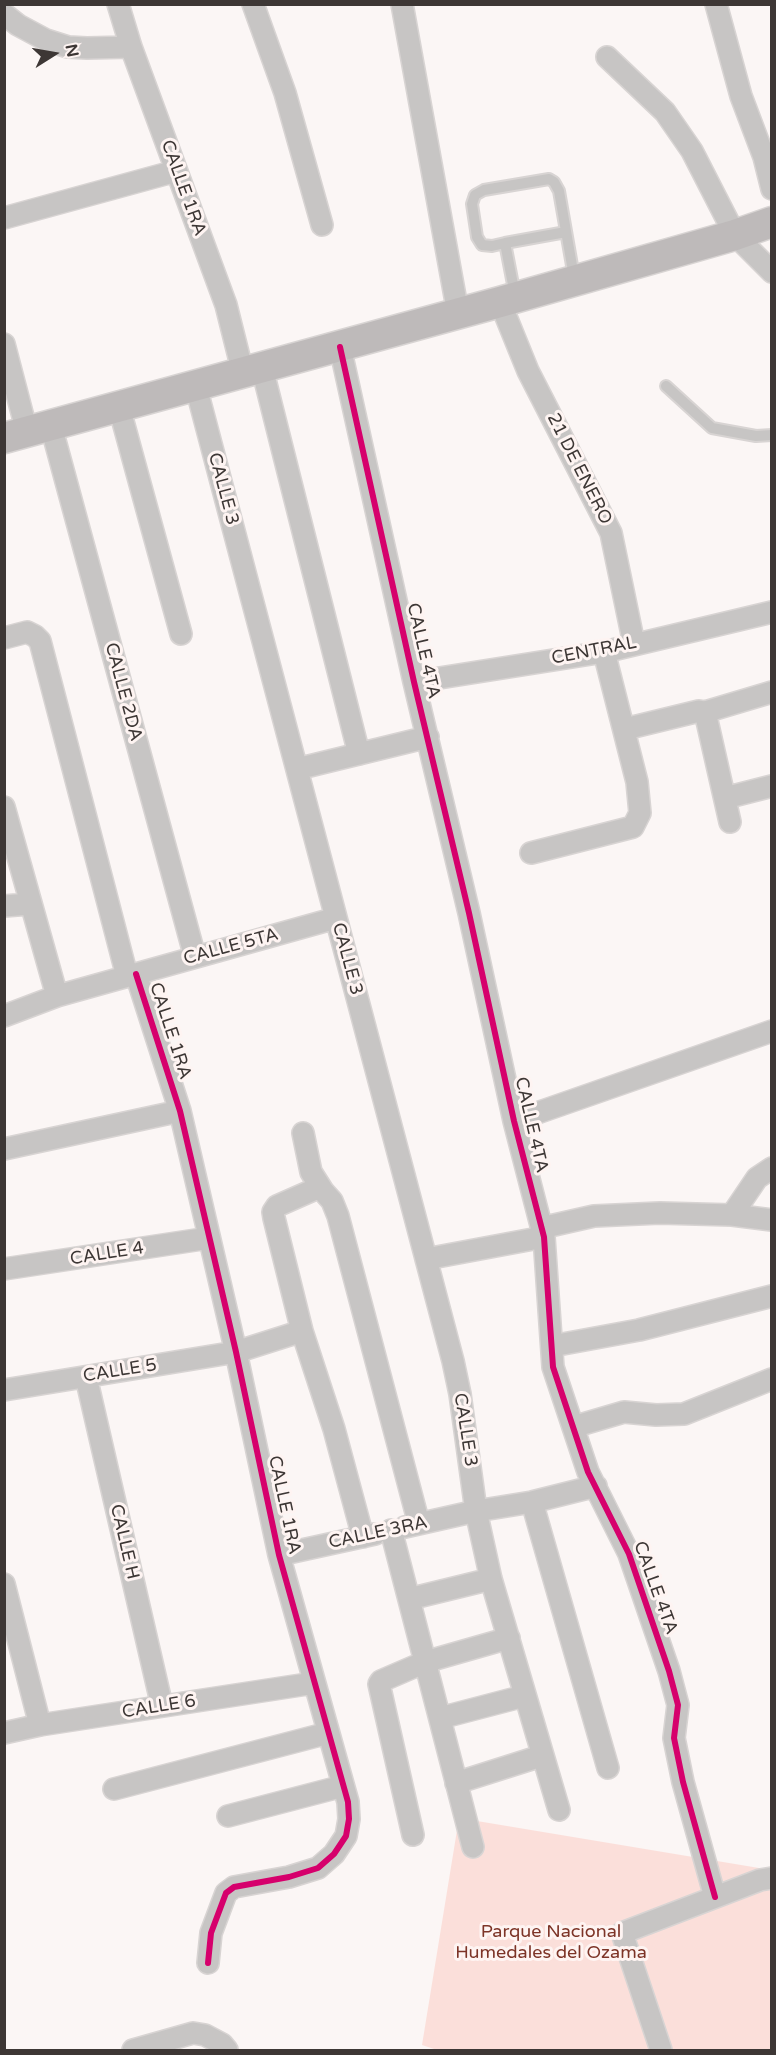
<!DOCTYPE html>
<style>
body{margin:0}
#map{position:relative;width:776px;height:2055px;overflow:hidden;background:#fbf6f5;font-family:"Varela Round",sans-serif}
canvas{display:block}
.frame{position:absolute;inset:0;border:6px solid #3d3735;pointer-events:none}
.north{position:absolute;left:24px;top:24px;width:60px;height:60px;-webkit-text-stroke:4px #fef4f2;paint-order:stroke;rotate:79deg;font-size:16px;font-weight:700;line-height:24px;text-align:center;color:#3d3735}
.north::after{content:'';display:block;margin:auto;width:21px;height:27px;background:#3d3735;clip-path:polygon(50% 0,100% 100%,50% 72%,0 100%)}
</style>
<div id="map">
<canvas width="776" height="2055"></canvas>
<div class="frame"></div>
<div class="north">N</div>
</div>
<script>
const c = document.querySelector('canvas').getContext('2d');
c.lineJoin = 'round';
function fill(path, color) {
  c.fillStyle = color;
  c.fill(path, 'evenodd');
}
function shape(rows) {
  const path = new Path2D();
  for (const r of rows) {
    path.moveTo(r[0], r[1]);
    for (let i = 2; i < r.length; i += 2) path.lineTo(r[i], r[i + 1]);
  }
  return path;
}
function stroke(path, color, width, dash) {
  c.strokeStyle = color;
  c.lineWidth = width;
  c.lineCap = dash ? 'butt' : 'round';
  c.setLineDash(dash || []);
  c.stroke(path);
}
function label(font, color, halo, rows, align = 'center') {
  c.font = font + ' "Varela Round",sans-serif';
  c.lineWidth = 6;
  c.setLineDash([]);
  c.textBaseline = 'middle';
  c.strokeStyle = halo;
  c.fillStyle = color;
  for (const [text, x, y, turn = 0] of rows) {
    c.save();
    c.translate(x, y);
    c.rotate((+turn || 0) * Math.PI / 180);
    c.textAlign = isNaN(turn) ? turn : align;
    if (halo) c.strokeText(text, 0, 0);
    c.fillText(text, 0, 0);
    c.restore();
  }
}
fill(shape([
 [459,1818,771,1870,771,2050,437,2050,422,2045]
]), '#fbdfda');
const service = shape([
 [505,243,566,232],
 [515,295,505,243,492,246,482,245,477,237,472,204,475,195,484,190,549,179,554,182,559,191,574,277],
 [666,386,712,428,756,436,772,435]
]);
const minor = shape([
 [118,4,131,47,226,305,243,373],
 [253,4,285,93,322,225],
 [402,4,458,313],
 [716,4,741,96,764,157,772,189],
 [4,14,18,25,46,40,68,47,87,48,131,47],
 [607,57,665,112,692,151,735,235,772,272],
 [4,218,176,171],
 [500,302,528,371,611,533,634,644],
 [4,344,27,432],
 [340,347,414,682,469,913,514,1121,544,1237,553,1367,588,1472,629,1554,669,1671,678,1705,674,1738,683,1782,715,1897],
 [262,368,359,754],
 [196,387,453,1361,460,1394,476,1511,491,1579,559,1810],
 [119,407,181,634],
 [51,426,195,957],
 [4,638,27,632,35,636,40,641,127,976],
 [414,682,604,652,772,612],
 [705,712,772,692],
 [625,729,699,711,705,712,730,822],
 [297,769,428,737],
 [725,798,772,786],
 [4,807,57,996],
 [531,853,633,827,640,813,637,782,604,652],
 [4,906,30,904],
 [136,974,180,1111,236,1352,279,1555,348,1802,349,1819,346,1836,334,1854,318,1868,289,1877,234,1887,226,1893,211,1933,208,1963],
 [4,1016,57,996,336,918],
 [514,1121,772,1031],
 [303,1133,311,1172,323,1191,332,1201,338,1216,419,1524],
 [4,1149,180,1111],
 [320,1187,277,1206,273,1212,274,1218,302,1331,334,1429,363,1537],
 [732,1215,757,1178,772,1168],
 [541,1228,594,1216,660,1213,732,1215,772,1220],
 [426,1259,544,1237],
 [4,1269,209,1238],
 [552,1346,639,1330,772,1296],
 [86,1377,162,1706],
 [4,1390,236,1352,302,1331],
 [573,1427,624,1412,656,1415,684,1414,772,1379],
 [532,1502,608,1768],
 [405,1527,476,1511,532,1502,596,1486],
 [391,1530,473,1847],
 [279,1555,375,1534],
 [4,1584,40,1725],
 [409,1599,491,1579],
 [440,1718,524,1696],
 [4,1733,40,1725,314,1683],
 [456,1783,541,1756],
 [114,1789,328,1733],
 [228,1816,343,1786],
 [413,1835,379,1684,381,1681,425,1662,509,1638],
 [133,2050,193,2033,205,2035,222,2044,227,2050],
 [661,2050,622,1933,760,1880,772,1878]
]);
const secondary = shape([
 [4,438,500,302,735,235,772,222]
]);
stroke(service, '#d8d4d3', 14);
stroke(minor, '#d8d4d3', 24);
stroke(secondary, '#d8d4d3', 33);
stroke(service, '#c7c5c4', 10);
stroke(minor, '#c7c5c4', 21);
stroke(secondary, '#bebaba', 30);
stroke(shape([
 [340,347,414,682,469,913,514,1121,544,1237,553,1367,588,1472,629,1554,669,1671,678,1705,674,1738,683,1782,715,1897],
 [136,974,180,1111,236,1352,279,1555,348,1802,349,1819,346,1836,334,1854,318,1868,289,1877,234,1887,226,1893,211,1933,208,1963]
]), '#d6006c', 6);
label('18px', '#3d3735', '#fef4f2', [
 ["CALLE 1RA",183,188,70],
 ["21 DE ENERO",579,469,63],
 ["CALLE 3",223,489,75],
 ["CALLE 4TA",423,651,77],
 ["CENTRAL",594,651,-11],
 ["CALLE 2DA",123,692,75],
 ["CALLE 5TA",231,947,-15],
 ["CALLE 3",347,959,75],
 ["CALLE 1RA",170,1031,72],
 ["CALLE 4TA",531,1125,77],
 ["CALLE 4",107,1254,-9],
 ["CALLE 5",120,1371,-9],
 ["CALLE 3",465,1430,81],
 ["CALLE 1RA",284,1505,78],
 ["CALLE 3RA",378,1533,-12],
 ["CALLE H",124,1542,77],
 ["CALLE 4TA",655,1588,70],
 ["CALLE 6",159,1707,-9]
]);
label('18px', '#7d3427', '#fef4f2', [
 ["Parque Nacional",551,1932],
 ["Humedales del Ozama",551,1953]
]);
</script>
